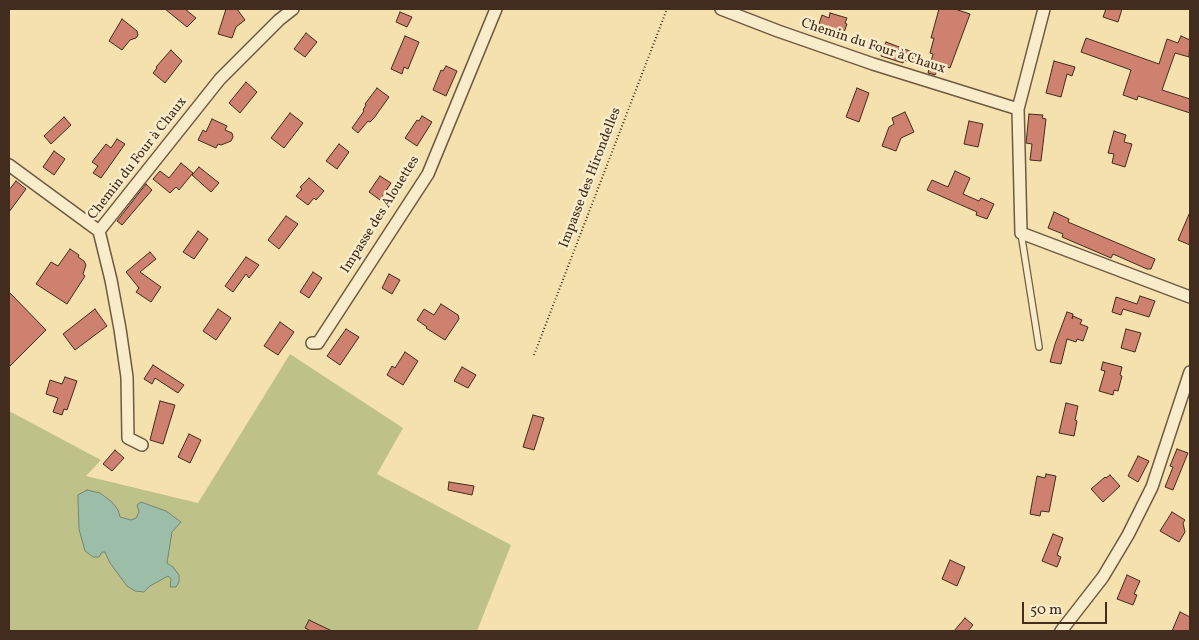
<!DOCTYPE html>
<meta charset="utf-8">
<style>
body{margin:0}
#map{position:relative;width:1199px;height:640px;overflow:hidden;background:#f5e1ae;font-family:Vollkorn,serif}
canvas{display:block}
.frame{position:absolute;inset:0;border:10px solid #422c1e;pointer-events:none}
.scale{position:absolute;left:1022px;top:602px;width:85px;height:22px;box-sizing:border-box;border:2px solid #422c1e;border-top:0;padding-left:6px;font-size:15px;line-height:18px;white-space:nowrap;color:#422c1e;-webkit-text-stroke:4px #f8ecca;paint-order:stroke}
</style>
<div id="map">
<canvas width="1199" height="640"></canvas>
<div class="frame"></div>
<div class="scale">50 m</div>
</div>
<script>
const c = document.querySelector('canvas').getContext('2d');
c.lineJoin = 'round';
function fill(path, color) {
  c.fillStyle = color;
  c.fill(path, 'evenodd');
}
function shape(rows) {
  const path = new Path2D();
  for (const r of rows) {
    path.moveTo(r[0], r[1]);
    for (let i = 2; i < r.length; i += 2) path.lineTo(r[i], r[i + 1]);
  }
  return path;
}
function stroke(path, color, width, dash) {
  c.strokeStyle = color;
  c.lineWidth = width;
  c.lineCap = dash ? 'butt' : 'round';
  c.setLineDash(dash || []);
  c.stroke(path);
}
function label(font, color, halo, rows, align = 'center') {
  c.font = font + ' Vollkorn,serif';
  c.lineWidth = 5;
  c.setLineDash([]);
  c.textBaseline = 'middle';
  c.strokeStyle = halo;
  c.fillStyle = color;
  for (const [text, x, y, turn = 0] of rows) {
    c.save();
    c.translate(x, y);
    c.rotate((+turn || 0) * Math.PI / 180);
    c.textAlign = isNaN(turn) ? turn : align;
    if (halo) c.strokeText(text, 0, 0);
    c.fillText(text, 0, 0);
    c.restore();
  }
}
fill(shape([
 [290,354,403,428,377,474,511,545,477,631,9,631,9,411,101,460,86,476,198,503]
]), '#bfc288');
const water = shape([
 [87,490,100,493,112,502,118,510,120,517,131,520,136,518,139,512,137,505,141,502,166,511,181,522,172,532,167,563,173,567,179,575,179,582,176,587,170,587,171,579,168,576,150,586,144,592,135,591,127,586,110,563,105,552,102,552,99,557,93,557,85,551,79,529,78,500,78,495,87,490]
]);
fill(water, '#9cbea9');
stroke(water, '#788471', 1);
const building = shape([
 [165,9,185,9,196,18,187,27,165,9],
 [226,9,237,9,245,20,236,27,232,38,218,34,226,9],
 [939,9,955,9,970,14,950,68,944,66,941,72,937,71,935,75,928,73,933,54,930,53,934,38,931,38,939,9],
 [1106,9,1122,9,1118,22,1103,17,1106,9],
 [400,12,412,17,407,27,396,22,400,12],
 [830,13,847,18,845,23,847,24,842,38,817,30,822,15,829,18,830,13],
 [122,19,137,31,138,35,136,38,130,40,122,50,109,41,122,19],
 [306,33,317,42,305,57,294,49,306,33],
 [405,36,419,42,408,69,404,67,402,74,391,69,405,36],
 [1181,36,1190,40,1189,57,1175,53,1162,90,1190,99,1190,113,1138,96,1137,100,1123,95,1131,70,1081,52,1086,38,1159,64,1167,39,1178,43,1181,36],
 [886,42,915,53,911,63,904,60,903,63,881,56,886,42],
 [171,50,182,61,165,83,153,73,157,68,156,67,171,50],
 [1054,61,1075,67,1072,76,1067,74,1061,97,1046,93,1054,61],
 [446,66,457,71,446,96,433,90,441,70,443,71,446,66],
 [246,82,257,92,240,113,229,103,246,82],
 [377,88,389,97,374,118,370,122,368,121,358,133,352,128,364,111,363,110,366,105,365,104,377,88],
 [857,88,869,93,859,122,846,117,857,88],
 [905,112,914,132,901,138,896,151,882,146,889,127,894,124,892,118,905,112],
 [290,113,303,123,284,148,271,138,290,113],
 [1029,114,1043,115,1042,118,1046,119,1041,161,1030,160,1032,144,1026,143,1029,114],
 [422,116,432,122,417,146,405,138,417,120,419,121,422,116],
 [64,117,71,125,51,144,44,136,64,117],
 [212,119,227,126,225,130,232,133,233,137,231,141,221,145,218,144,216,148,198,140,203,130,206,132,212,119],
 [969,121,983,124,978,147,964,144,969,121],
 [1114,131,1126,135,1124,142,1132,144,1125,167,1112,163,1114,154,1108,153,1114,131],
 [117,139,125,144,101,178,93,173,98,166,92,162,106,144,111,148,117,139],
 [339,144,349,152,337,169,326,161,339,144],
 [54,151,65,159,54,175,43,167,54,151],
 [181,163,193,173,179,190,176,187,170,193,153,179,160,171,169,178,181,163],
 [199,167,219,183,211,192,192,175,199,167],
 [955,171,970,178,963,194,979,201,981,198,994,204,987,219,976,215,977,212,927,190,932,180,948,187,955,171],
 [380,176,391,183,380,200,369,192,380,176],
 [309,178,324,191,316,200,314,198,308,205,296,196,302,189,300,187,309,178],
 [16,181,26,189,9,212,9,190,16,181],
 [146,184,152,190,122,225,117,221,146,184],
 [1054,212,1069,219,1068,222,1155,259,1151,269,1147,269,1113,254,1111,258,1062,237,1063,234,1048,228,1054,212],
 [1190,212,1190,245,1178,240,1190,212],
 [286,216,298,224,279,249,268,240,286,216],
 [198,231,208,239,194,259,183,252,198,231],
 [70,249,79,255,78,257,84,261,86,265,83,274,85,276,67,304,36,284,51,262,58,266,70,249],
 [150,252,156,259,140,272,161,287,151,302,136,292,139,288,126,272,150,252],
 [246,257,259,265,249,278,246,274,233,292,225,286,246,257],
 [313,272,322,278,309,298,300,292,313,272],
 [389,274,400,280,392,294,382,288,389,274],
 [9,292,46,330,9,367,9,292],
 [1140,296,1155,301,1149,317,1123,309,1121,315,1112,312,1116,297,1137,304,1140,296],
 [441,304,458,315,459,319,445,340,426,328,427,327,417,320,424,309,434,315,441,304],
 [95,309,107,326,75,350,63,334,95,309],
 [218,309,231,318,216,340,203,331,218,309],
 [1067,312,1073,314,1072,319,1073,316,1082,320,1080,324,1088,327,1083,341,1077,339,1076,342,1067,339,1061,364,1050,362,1055,344,1067,312],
 [280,322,294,332,278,355,264,346,280,322],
 [346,329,359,337,340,365,327,356,346,329],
 [1126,329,1141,333,1135,352,1121,348,1126,329],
 [405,352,418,361,403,385,387,375,392,366,395,368,405,352],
 [1103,362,1122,367,1120,375,1122,376,1118,391,1114,390,1113,395,1099,391,1105,371,1101,370,1103,362],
 [153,365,184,385,178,393,155,378,152,384,144,379,153,365],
 [462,367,476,375,468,388,454,381,462,367],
 [65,377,77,381,67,410,64,409,62,415,53,412,58,398,46,394,50,380,62,384,65,377],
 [160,401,175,405,163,444,150,440,160,401],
 [1066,403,1078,406,1075,420,1077,421,1074,436,1059,433,1066,403],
 [533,415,544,418,534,450,523,447,533,415],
 [189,434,201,440,190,463,178,457,189,434],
 [1177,449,1188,453,1173,490,1165,487,1173,467,1170,466,1177,449],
 [115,450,124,458,112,471,103,464,115,450],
 [1138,456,1149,461,1138,482,1128,476,1138,456],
 [1046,474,1056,476,1049,512,1041,511,1040,516,1030,514,1037,476,1045,478,1046,474],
 [1110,475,1120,486,1103,502,1091,489,1105,477,1106,478,1110,475],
 [449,482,474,486,472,495,448,490,449,482],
 [1172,512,1185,520,1183,523,1185,532,1179,542,1160,531,1172,512],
 [1053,534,1063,538,1057,555,1061,557,1057,567,1042,561,1053,534],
 [950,560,965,567,957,586,942,579,950,560],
 [1127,575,1140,581,1134,594,1137,595,1133,605,1117,599,1127,575],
 [1180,612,1190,617,1190,631,1172,631,1180,612],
 [965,618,973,625,968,631,954,631,965,618],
 [309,620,332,631,311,631,305,628,309,620]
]);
fill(building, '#cd816e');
stroke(building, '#422c1e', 1);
const service = shape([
 [1021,233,1039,347]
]);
const minor = shape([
 [721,9,778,31,873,64,1018,109],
 [1044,9,1018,109,1021,233,1190,297],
 [9,165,99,231],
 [99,231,220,79,279,20,293,9],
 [99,231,111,280,120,329,127,377,128,438,142,445],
 [312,343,318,343,428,174,496,9],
 [1061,631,1103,577,1128,535,1152,487,1190,372]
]);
stroke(service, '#6f5942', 8);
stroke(minor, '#6f5942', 14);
stroke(shape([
 [534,355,667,9]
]), '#422c1e', 2, [1, 2.5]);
stroke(service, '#f8ecca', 5.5);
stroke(minor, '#f8ecca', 11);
label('14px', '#422c1e', '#f8ecca', [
 ["Chemin du Four à Chaux",873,47,18],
 ["Chemin du Four à Chaux",138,159,-52],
 ["Impasse des Hirondelles",591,178,-69],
 ["Impasse des Alouettes",381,215,-58]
]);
</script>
